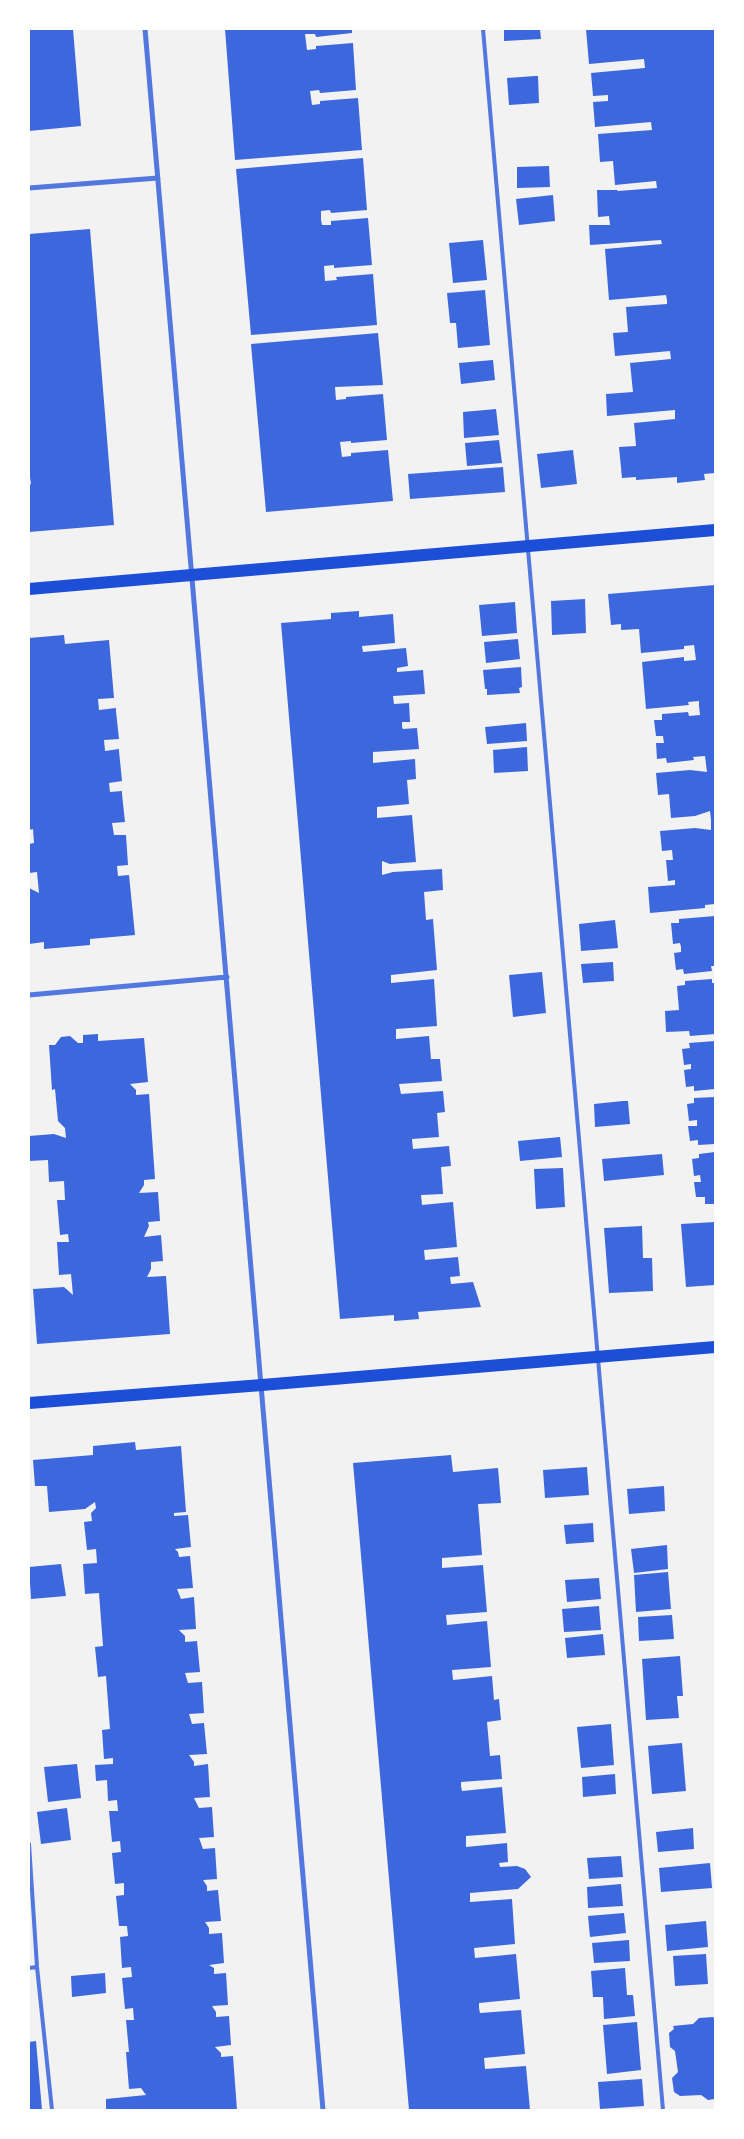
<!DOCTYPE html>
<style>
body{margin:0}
#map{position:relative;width:744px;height:2139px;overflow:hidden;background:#f2f2f2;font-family:"Noto Sans",sans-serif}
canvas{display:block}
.frame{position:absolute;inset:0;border:30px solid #fff;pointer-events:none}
</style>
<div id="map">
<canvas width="744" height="2139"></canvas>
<div class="frame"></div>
</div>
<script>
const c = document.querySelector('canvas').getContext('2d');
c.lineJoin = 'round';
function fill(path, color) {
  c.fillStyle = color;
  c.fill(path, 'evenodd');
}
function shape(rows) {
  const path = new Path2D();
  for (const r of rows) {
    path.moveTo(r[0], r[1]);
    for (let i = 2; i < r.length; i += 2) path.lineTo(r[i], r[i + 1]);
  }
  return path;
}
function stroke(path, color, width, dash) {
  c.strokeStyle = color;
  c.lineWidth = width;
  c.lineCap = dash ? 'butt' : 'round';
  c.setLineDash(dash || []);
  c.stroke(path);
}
fill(shape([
 [29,29,73,29,81,126,29,131],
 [225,29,352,29,352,33,316,37,315,34,305,34,307,50,316,49,316,46,353,43,356,90,320,93,319,90,310,91,312,105,320,104,320,101,358,98,362,150,235,160],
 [504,29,540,29,541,39,504,41],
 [586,29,715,29,715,473,704,474,705,480,677,483,677,477,636,480,636,477,622,478,619,447,636,446,634,423,675,419,675,410,607,416,606,394,633,392,630,363,671,359,670,351,615,356,613,333,628,332,626,307,667,304,667,300,666,295,609,300,605,249,662,244,661,240,590,245,589,225,610,225,609,216,598,217,597,190,617,190,618,191,657,188,656,181,615,185,613,161,600,162,598,134,652,130,651,122,595,127,593,102,608,101,608,95,593,96,591,73,645,68,644,59,589,64],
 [535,76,538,76,539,103,509,105,507,78],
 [363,158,367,210,331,213,330,210,321,211,321,220,322,225,331,225,331,221,368,218,372,265,334,268,334,265,324,266,325,281,337,280,336,277,373,274,377,325,251,335,236,169],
 [549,166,550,187,517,188,517,167],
 [553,195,555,221,519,225,516,199],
 [90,229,114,525,29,532,29,485,31,484,29,470,29,234],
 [483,240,487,280,453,283,449,243],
 [485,290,490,345,458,348,456,323,450,323,447,293],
 [378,333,383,385,335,387,336,400,346,399,346,397,383,394,387,440,351,443,351,441,340,442,342,457,351,456,351,453,388,450,393,501,266,512,251,344],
 [493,360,495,380,461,384,459,363],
 [496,409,499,435,464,438,463,412],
 [499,440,502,463,467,466,465,443],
 [573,450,577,484,541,488,537,454],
 [503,467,505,492,410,499,408,474],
 [715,585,715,904,705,905,705,908,650,913,648,887,675,885,675,880,668,881,666,860,673,860,672,850,662,851,660,831,695,828,711,830,711,820,710,811,695,816,671,818,669,794,658,795,656,773,690,770,707,772,705,756,693,757,694,760,667,763,666,758,657,759,656,743,664,743,663,736,656,736,654,720,662,720,662,714,688,712,689,716,700,715,699,706,699,701,688,702,689,705,646,709,642,662,684,657,684,661,696,660,694,645,684,646,684,649,641,653,639,629,621,630,621,624,611,625,608,594],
 [585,599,586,633,552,635,551,601],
 [515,602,517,633,482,636,479,605],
 [359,611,359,617,393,614,395,643,362,646,363,652,406,648,408,666,397,668,397,672,423,670,425,694,393,696,394,704,409,703,410,722,402,722,402,727,403,729,417,728,419,749,373,752,373,763,415,759,416,779,407,780,409,804,377,807,377,818,412,815,416,862,390,864,382,861,382,875,393,872,442,869,443,890,424,892,426,920,433,919,437,970,391,975,391,983,434,979,437,1026,396,1029,396,1039,429,1036,431,1059,440,1059,442,1081,399,1084,401,1094,443,1091,445,1112,437,1113,439,1137,412,1139,413,1149,449,1146,451,1166,441,1167,443,1194,421,1195,422,1205,453,1202,457,1247,424,1250,425,1260,458,1257,460,1276,450,1277,451,1284,473,1282,481,1307,418,1312,419,1319,394,1321,394,1315,340,1319,281,623,331,619,331,613],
 [64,635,65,644,109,640,114,698,98,699,99,710,116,708,116,711,119,739,104,740,105,751,119,749,119,751,122,781,109,783,110,792,122,791,122,794,125,822,112,823,114,835,126,835,128,865,117,866,118,876,129,875,135,935,90,939,90,945,44,949,44,942,29,944,29,888,39,893,37,872,29,873,29,844,34,843,33,829,29,830,29,638],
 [518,639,520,659,486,663,484,642],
 [521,667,522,687,519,688,520,693,487,695,487,689,485,689,483,670],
 [526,723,527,741,487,744,485,727],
 [527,747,528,771,494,773,493,750],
 [715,916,715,966,711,966,712,971,684,974,683,969,676,970,674,953,681,952,681,947,680,943,673,944,671,923,679,923,679,919],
 [615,920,618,948,581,951,579,924],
 [613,962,614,981,583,983,581,964],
 [542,972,546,1013,513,1017,509,975],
 [712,979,712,983,715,983,715,1034,690,1036,689,1031,666,1032,665,1011,679,1010,677,986,685,985,685,981],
 [98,1034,98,1041,144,1038,148,1082,130,1084,136,1090,136,1095,149,1094,155,1179,144,1180,144,1185,139,1193,158,1192,160,1221,148,1222,149,1226,144,1237,161,1235,163,1261,151,1262,151,1269,147,1277,166,1276,170,1334,37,1344,33,1289,64,1287,73,1295,71,1274,59,1275,57,1242,69,1242,68,1234,60,1235,57,1200,65,1200,64,1181,49,1182,48,1160,29,1161,29,1136,54,1134,66,1138,65,1128,58,1121,55,1089,52,1090,49,1045,55,1045,61,1037,70,1036,78,1043,83,1043,83,1035],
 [715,1041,715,1089,694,1091,694,1086,686,1087,684,1070,691,1069,691,1064,684,1065,682,1049,690,1048,689,1043],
 [715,1097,715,1144,698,1145,698,1140,690,1141,688,1126,697,1126,697,1120,689,1121,687,1104,694,1103,694,1098],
 [623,1101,628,1101,630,1124,595,1127,594,1104],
 [560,1137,562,1157,520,1161,518,1141],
 [715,1152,715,1204,705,1204,705,1197,696,1197,694,1182,701,1182,700,1175,694,1176,692,1159,699,1158,699,1154],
 [662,1154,664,1175,604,1181,602,1159],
 [563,1168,565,1207,536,1209,534,1169],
 [715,1222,715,1285,686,1287,681,1224],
 [642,1226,643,1258,652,1258,653,1291,609,1293,604,1228],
 [135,1442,136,1450,181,1446,186,1512,174,1513,174,1516,188,1515,191,1547,175,1549,178,1552,179,1557,190,1556,193,1588,177,1589,181,1599,194,1597,196,1629,179,1630,185,1636,185,1642,197,1641,200,1672,185,1673,188,1683,202,1682,204,1713,189,1714,192,1724,204,1723,207,1754,189,1755,194,1762,194,1766,208,1764,210,1797,194,1798,199,1808,212,1807,214,1837,199,1838,203,1849,215,1848,217,1879,203,1880,207,1886,207,1891,218,1890,221,1921,205,1922,209,1928,209,1934,222,1933,224,1963,209,1965,214,1968,214,1974,226,1973,228,2005,212,2006,216,2012,216,2017,229,2016,231,2045,215,2047,221,2053,221,2057,233,2056,237,2110,106,2110,106,2099,146,2095,141,2088,129,2089,126,2052,129,2052,126,2020,134,2020,133,2008,125,2009,122,1978,132,1977,131,1967,122,1968,120,1937,128,1936,127,1926,119,1926,116,1896,124,1895,124,1883,115,1884,112,1853,121,1852,120,1841,112,1842,109,1811,118,1811,117,1800,108,1801,107,1780,96,1781,95,1765,113,1764,113,1758,104,1759,102,1730,110,1729,106,1676,98,1677,95,1647,103,1646,99,1593,85,1594,83,1564,97,1563,96,1549,87,1550,84,1522,92,1521,91,1513,96,1508,95,1502,85,1509,49,1512,47,1486,35,1486,33,1460,93,1455,93,1446],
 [451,1455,453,1472,498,1468,501,1503,478,1504,482,1555,442,1558,442,1568,483,1565,487,1612,446,1615,447,1625,487,1621,491,1667,452,1670,453,1680,492,1676,494,1700,499,1699,501,1720,487,1722,490,1756,500,1755,502,1779,461,1782,461,1786,462,1791,502,1787,506,1833,466,1836,466,1847,507,1843,508,1862,499,1863,500,1867,517,1866,525,1869,531,1877,518,1889,470,1893,470,1902,512,1899,515,1944,474,1948,475,1958,516,1954,520,1999,479,2003,479,2008,480,2013,521,2010,525,2054,484,2058,485,2069,526,2066,530,2110,409,2110,353,1463],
 [587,1467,589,1495,545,1498,543,1470],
 [664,1486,665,1511,629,1514,627,1489],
 [593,1523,594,1542,566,1544,564,1525],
 [667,1545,668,1569,634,1573,631,1549],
 [61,1564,66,1596,31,1599,29,1567],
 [668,1572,671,1609,636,1612,634,1575],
 [599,1578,601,1599,567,1602,565,1580],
 [599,1606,601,1630,564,1632,562,1609],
 [672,1615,674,1639,639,1641,638,1617],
 [603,1634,605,1655,567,1658,565,1638],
 [680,1656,683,1696,677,1696,679,1718,646,1720,642,1659],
 [611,1724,614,1765,581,1768,577,1727],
 [682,1743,686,1791,652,1794,648,1746],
 [77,1764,81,1798,48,1802,44,1767],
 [615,1774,616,1794,583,1797,582,1777],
 [67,1808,71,1840,41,1844,37,1812],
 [693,1828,694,1849,658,1852,656,1832],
 [621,1856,623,1877,589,1879,587,1858],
 [710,1863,712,1888,661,1892,659,1868],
 [621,1884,623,1906,588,1908,587,1887],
 [624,1913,626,1933,590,1937,588,1916],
 [706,1921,708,1947,667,1951,665,1925],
 [629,1940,630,1961,594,1963,592,1943],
 [706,1954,708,1984,675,1986,673,1956],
 [625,1968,627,1995,633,1995,635,2016,604,2019,603,1997,593,1997,591,1971],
 [105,1973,106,1993,72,1997,71,1976],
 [713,2017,715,2019,715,2099,708,2100,701,2095,680,2096,674,2092,672,2078,678,2072,675,2051,670,2047,669,2033,674,2029,673,2026,693,2024,699,2018],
 [637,2022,641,2070,607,2074,603,2025],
 [36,2041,42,2110,29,2110,29,2042],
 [642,2079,644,2106,600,2109,598,2082]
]), '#3d67dc');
stroke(shape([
 [483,29,663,2110],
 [29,1844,37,1967,52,2110],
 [29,1968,37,1967]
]), '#5277de', 4);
stroke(shape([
 [145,29,323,2110],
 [29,188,158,178],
 [29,995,227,977]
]), '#5277de', 5);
stroke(shape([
 [29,589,715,530],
 [29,1403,262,1385,715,1347]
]), '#1d4ed8', 12);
</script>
